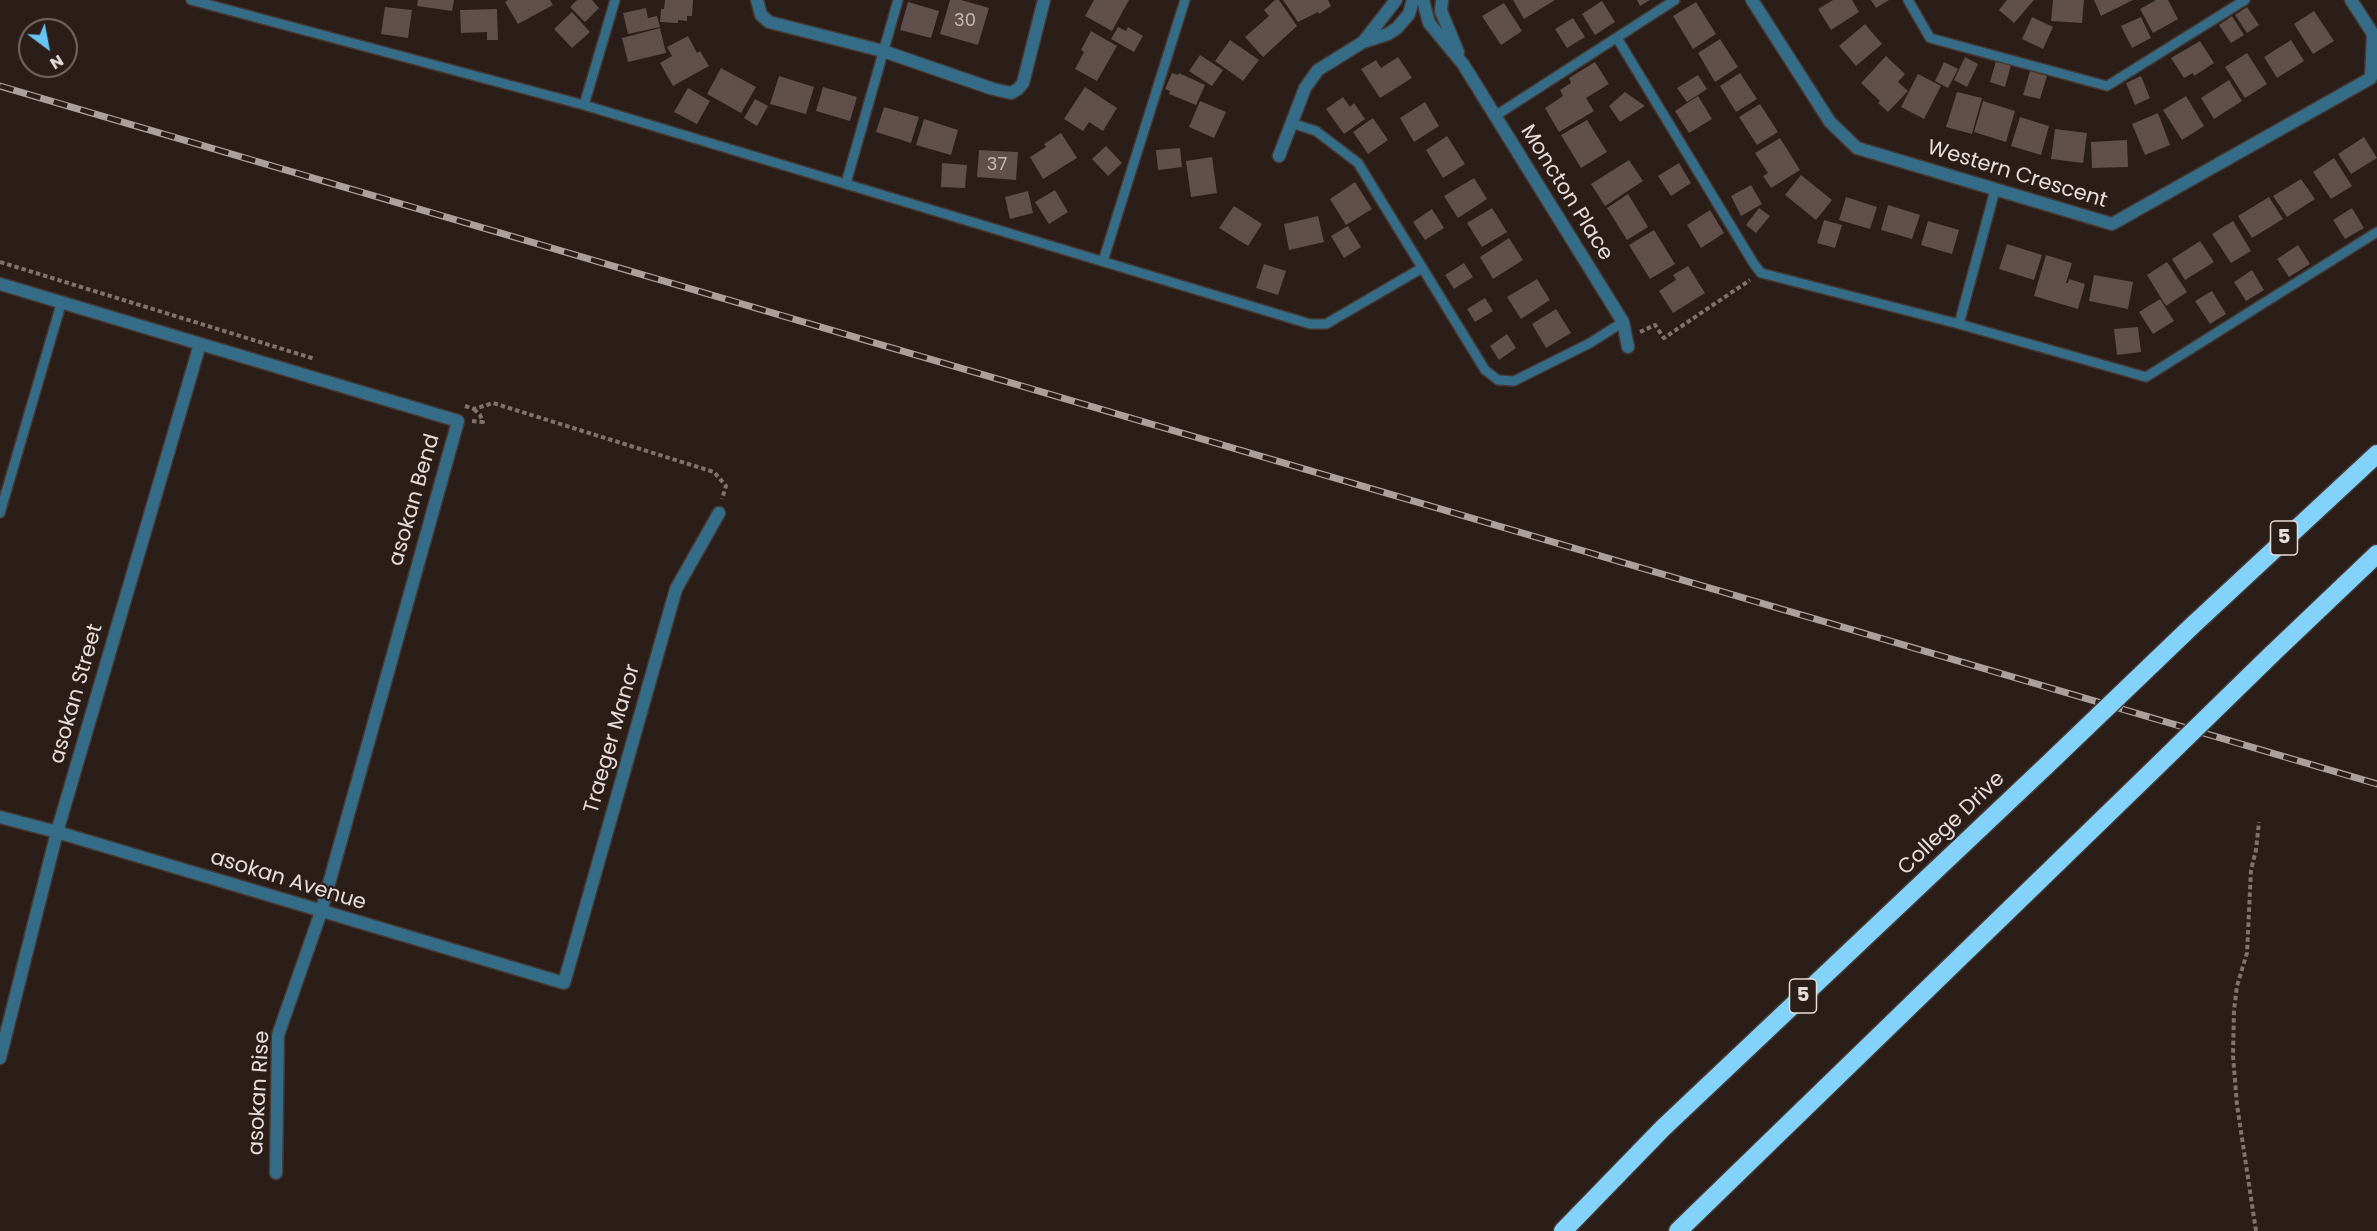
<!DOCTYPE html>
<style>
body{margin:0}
#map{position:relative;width:2377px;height:1231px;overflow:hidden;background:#2b1d18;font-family:Poppins,sans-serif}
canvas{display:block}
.north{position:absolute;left:18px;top:18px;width:60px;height:60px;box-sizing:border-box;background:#2b1d18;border:2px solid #766a66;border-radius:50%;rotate:148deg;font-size:16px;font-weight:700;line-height:24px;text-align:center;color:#e7ddda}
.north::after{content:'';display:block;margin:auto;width:21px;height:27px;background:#68c4f0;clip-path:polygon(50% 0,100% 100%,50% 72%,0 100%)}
</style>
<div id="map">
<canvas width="2377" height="1231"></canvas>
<div class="north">N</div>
</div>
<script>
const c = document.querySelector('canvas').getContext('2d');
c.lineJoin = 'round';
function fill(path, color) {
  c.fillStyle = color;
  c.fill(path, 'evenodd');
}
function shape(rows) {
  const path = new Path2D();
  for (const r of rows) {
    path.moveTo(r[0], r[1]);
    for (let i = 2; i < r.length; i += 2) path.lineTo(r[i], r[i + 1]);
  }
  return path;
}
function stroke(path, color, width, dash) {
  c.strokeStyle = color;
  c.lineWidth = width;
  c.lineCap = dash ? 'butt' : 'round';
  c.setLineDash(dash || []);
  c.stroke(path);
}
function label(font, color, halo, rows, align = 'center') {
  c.font = font + ' Poppins,sans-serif';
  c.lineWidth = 4.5;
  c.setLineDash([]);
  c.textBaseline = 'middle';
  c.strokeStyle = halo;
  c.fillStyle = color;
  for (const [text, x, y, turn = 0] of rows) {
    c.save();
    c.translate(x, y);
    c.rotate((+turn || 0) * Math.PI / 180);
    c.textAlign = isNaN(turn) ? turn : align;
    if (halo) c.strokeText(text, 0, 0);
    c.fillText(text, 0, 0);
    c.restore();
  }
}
fill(shape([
 [418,0,454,0,452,11,417,6],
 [508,0,550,0,553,5,518,24,505,2],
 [577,0,592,0,599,8,585,22,570,7],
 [665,0,693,0,692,16,687,16,687,21,678,20,678,23,660,22,661,9,664,9],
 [950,0,961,0,989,8,978,45,940,34],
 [1094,0,1129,0,1112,31,1085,16],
 [1275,0,1279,0,1297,26,1263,57,1245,37,1269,16,1264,10],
 [1283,0,1328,0,1331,6,1319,14,1318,12,1298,22],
 [1513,0,1555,0,1524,19],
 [1637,0,1650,0,1640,6],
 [1833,0,1852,0,1859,12,1831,30,1818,9],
 [1871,0,1889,0,1876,8],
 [2007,0,2034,0,2014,23,1999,10],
 [2053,0,2084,0,2082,23,2051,21],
 [2094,0,2133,0,2101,16],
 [2156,0,2168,0,2178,19,2153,33,2140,9],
 [1602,1,1615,22,1595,35,1582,14],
 [908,2,939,11,931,38,900,30],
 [1696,2,1716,34,1693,49,1673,16],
 [1504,3,1522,31,1501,45,1482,16],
 [385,7,412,10,408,38,381,34],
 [2247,7,2259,25,2247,33,2235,15],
 [646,8,648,18,657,16,660,27,628,34,623,13],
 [497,9,498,40,487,40,487,32,461,33,460,10],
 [2314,11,2334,41,2313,54,2294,24],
 [572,12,590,32,572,48,554,29],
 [2232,16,2244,35,2231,43,2219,25],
 [2032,17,2053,27,2043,49,2022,39],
 [2141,17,2151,38,2132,48,2121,26],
 [1573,18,1585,37,1567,48,1555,29],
 [1865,24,1882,44,1856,66,1839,46],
 [1118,27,1126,31,1128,27,1143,36,1134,52,1111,39],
 [660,28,666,53,628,62,622,38],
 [1091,31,1117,46,1097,81,1075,69,1084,52,1081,50],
 [688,36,697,53,700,51,709,66,673,86,660,63,672,56,667,47],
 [1720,39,1738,67,1715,82,1698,53],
 [1230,40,1259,60,1243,81,1215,61],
 [2291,40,2304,61,2277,78,2264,57],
 [2200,41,2214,63,2194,76,2193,73,2184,78,2171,58],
 [2247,53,2267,84,2245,98,2225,67],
 [1200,55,1223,70,1212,86,1189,71],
 [1886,56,1905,74,1898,82,1908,91,1888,112,1878,103,1880,101,1861,83],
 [1398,57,1412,78,1380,98,1361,69,1376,60,1381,68],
 [1965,57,1978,64,1967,87,1954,80],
 [1996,61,2011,65,2005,87,1990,82],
 [1595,62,1609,84,1586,98,1594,111,1559,132,1545,108,1563,96,1560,90,1571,83,1569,78],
 [1944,62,1958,69,1948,88,1935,81],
 [721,68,756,87,741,113,707,94],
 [2030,71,2047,76,2040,99,2023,95],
 [1172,73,1178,75,1179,73,1205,85,1196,105,1169,94,1170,91,1165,89],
 [1740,73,1757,99,1736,112,1720,86],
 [1918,74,1941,86,1924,119,1901,107],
 [1698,75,1707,89,1687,102,1677,88],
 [779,76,814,87,806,114,770,104],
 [2141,76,2150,98,2135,105,2126,83],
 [2229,80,2242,101,2214,119,2201,98],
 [823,87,857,97,850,121,816,111],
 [1085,87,1117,108,1103,131,1089,122,1083,131,1064,119],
 [688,88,710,101,697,124,674,112],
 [1625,92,1645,106,1620,122,1609,106],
 [1957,92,1982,98,1972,134,1946,127],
 [1698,96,1712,119,1689,133,1675,111],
 [2186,96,2204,126,2182,140,2163,110],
 [1343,97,1350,107,1354,103,1365,119,1344,134,1326,109],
 [755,99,768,106,757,126,744,118],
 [1200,101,1226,112,1214,138,1189,127],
 [1983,101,2015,111,2006,142,1974,132],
 [1425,102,1439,126,1414,142,1400,118],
 [1760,104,1778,132,1757,145,1739,117],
 [884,107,919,117,911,143,876,132],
 [2158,113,2170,145,2145,155,2132,124],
 [2020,117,2049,126,2041,155,2011,146],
 [1373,118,1388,140,1368,154,1353,132],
 [924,119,958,130,951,155,916,145],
 [1587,120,1607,152,1581,168,1561,135],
 [2055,129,2087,133,2083,163,2051,159],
 [1061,133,1077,158,1043,179,1030,157,1046,147,1044,144],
 [1447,136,1465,164,1443,178,1426,150],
 [2364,137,2377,158,2351,174,2338,154],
 [1780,138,1800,170,1771,188,1763,176,1768,173,1755,153],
 [2127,140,2128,167,2092,168,2091,142],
 [1106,146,1122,163,1108,176,1092,159],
 [1180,148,1182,167,1158,170,1156,150],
 [979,150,1018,152,1016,180,977,177],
 [1212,157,1217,193,1191,197,1186,161],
 [2334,158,2352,186,2331,199,2313,172],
 [1629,160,1643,181,1605,206,1591,184],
 [942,163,967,165,965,188,941,187],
 [1679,163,1691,183,1671,196,1658,176],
 [1801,175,1832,200,1816,220,1785,195],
 [1474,178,1487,199,1458,218,1444,196],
 [2301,179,2315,199,2287,217,2273,196],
 [1355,182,1372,209,1346,225,1330,199],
 [1751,185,1762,204,1741,216,1731,196],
 [1055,190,1068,212,1049,224,1035,202],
 [1028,191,1033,213,1010,219,1005,197],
 [1628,194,1648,227,1627,240,1607,208],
 [1846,197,1877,207,1870,229,1839,220],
 [2269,197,2283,219,2252,238,2238,216],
 [1888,205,1920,215,1912,239,1881,230],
 [1234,206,1262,224,1248,246,1219,228],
 [1492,208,1507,232,1482,247,1467,223],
 [1759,208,1770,216,1756,233,1746,225],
 [2352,208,2364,228,2345,239,2333,220],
 [1432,209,1444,228,1425,240,1413,222],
 [1710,210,1724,233,1701,248,1687,225],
 [1318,216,1324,242,1289,250,1284,224],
 [1824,220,1842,225,1835,248,1817,243],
 [1928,221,1959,230,1952,254,1921,245],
 [2233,221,2251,251,2231,263,2212,234],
 [1348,226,1361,247,1344,258,1331,236],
 [1654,230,1675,264,1650,279,1629,245],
 [1509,238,1523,260,1493,279,1480,257],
 [2200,241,2214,262,2185,280,2172,259],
 [2007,244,2042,255,2034,280,1999,269],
 [2298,245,2310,264,2289,277,2277,259],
 [2046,255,2072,263,2066,283,2068,283,2069,279,2085,284,2078,309,2034,296],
 [2167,262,2187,292,2166,306,2147,275],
 [1464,263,1473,277,1454,289,1445,275],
 [1264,264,1286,271,1278,295,1256,288],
 [1688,266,1705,293,1673,313,1659,291,1676,280,1673,275],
 [2252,270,2264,290,2246,301,2234,282],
 [2094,275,2133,282,2128,309,2089,301],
 [1537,279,1550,300,1521,319,1507,297],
 [2212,291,2226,314,2210,324,2195,301],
 [1485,298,1493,311,1475,322,1467,309],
 [2160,299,2174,321,2153,334,2139,312],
 [1556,309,1571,333,1546,348,1532,324],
 [2138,327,2141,352,2117,355,2114,329],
 [1507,334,1516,348,1499,360,1490,346]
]), '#604f4a');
const service = shape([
 [191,0,584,105,1310,324,1326,324,1422,268],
 [1908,0,1930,38,2107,86,2245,0],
 [1617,38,1754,264,1761,273,1959,324,2146,377,2377,232],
 [584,105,615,0],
 [1495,116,1675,0],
 [1294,124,1316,131,1358,163,1485,370,1498,380,1514,381,1590,343,1623,322],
 [846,183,898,0],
 [1103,261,1185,0],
 [1959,324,1995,190],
 [0,513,62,301]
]);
const minor = shape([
 [757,0,761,15,769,22,883,51,993,89,1011,93,1018,89,1023,83,1044,0],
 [1423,0,1429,23,1463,64,1623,322,1628,347],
 [1442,0,1441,11,1458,52],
 [1752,0,1830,122,1857,148,2112,224,2371,78,2373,34,2351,0],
 [1364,41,1396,0],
 [1279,156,1305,88,1318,70,1363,42,1388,34,1397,28,1409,14,1413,0],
 [0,284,458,421,321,912,278,1035,276,1173],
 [0,817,57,832,564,983,676,589,719,513],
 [0,1058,57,832,200,344]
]);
const motorway = shape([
 [2193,625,2377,454],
 [2272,654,2377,554],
 [1563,1231,1663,1128,2047,765],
 [1678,1231,2150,773]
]);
stroke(service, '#453833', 12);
stroke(minor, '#453833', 15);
stroke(motorway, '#453833', 21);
stroke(shape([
 [0,262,315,359],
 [1640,332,1655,325,1664,338,1750,280],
 [465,406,474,409,493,403,714,472,726,486,722,499],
 [472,421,483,422,480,415,474,409],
 [2256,1231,2237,1105,2233,1056,2234,1010,2237,986,2247,953,2251,870,2256,850,2259,822]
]), '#7f736f', 4, [4.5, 3]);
stroke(service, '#356d88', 9);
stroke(minor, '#356d88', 12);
stroke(motorway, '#82d2fa', 18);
const rail = shape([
 [0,86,2377,784]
]);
stroke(rail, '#aca09d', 7);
stroke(rail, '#2b1d18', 4.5, [14]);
const motorwayBridge = shape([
 [2047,765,2193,625],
 [2150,773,2272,654]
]);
stroke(motorwayBridge, '#453833', 21, []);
stroke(motorwayBridge, '#82d2fa', 18);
label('18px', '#c5bab6', null, [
 ["30",965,21],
 ["37",997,165]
]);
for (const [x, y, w] of [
 [2284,538,27],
 [1803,996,27]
]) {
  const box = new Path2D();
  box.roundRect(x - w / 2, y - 17, w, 34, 4.5);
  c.fillStyle = '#2b1d18';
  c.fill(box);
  stroke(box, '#e7ddda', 1.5);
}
label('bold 20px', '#e7ddda', null, [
 ["5",2284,538],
 ["5",1803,996]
]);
label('21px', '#e7ddda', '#2b1d18', [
 ["Western Crescent",2017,175,17],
 ["Moncton Place",1566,193,58],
 ["asokan Bend",415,500,-74],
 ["asokan Street",77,694,-74],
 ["Traeger Manor",613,739,-74],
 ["College Drive",1952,824,-44],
 ["asokan Avenue",288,881,17],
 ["asokan Rise",260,1093,-87]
]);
</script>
